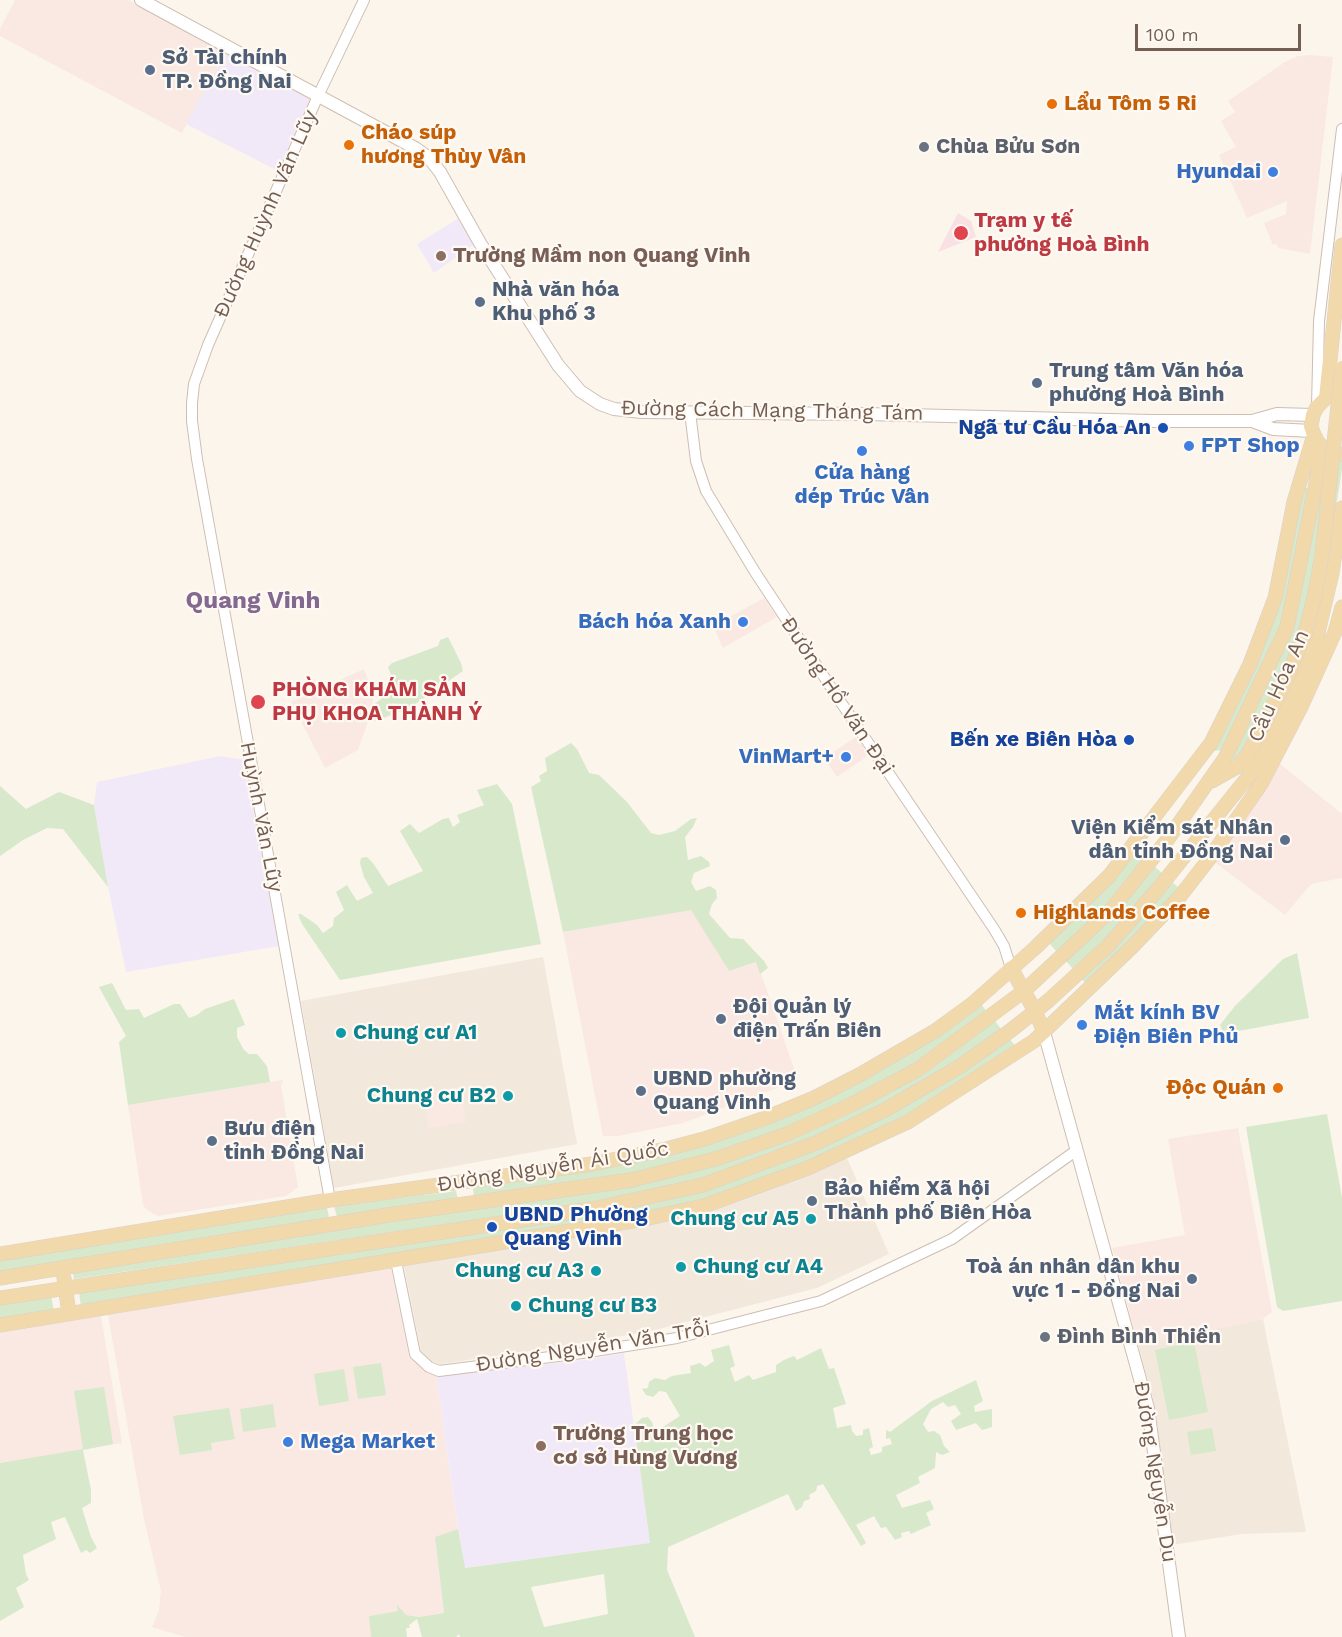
<!DOCTYPE html>
<meta charset="utf-8">
<style>
body{margin:0}
#map{position:relative;width:1342px;height:1637px;overflow:hidden;background:#fbf5ec;font-family:"Work Sans",sans-serif}
canvas{display:block}
.scale{position:absolute;left:1135px;top:24px;width:166px;height:27px;box-sizing:border-box;border:3px solid #745e51;border-top:0;padding-left:8px;font-size:18px;line-height:21px;white-space:nowrap;color:#745e51;-webkit-text-stroke:4px #fef9f3;paint-order:stroke}
</style>
<div id="map">
<canvas width="1342" height="1637"></canvas>
<div class="scale">100 m</div>
</div>
<script>
const c = document.querySelector('canvas').getContext('2d');
c.lineJoin = 'round';
function fill(path, color) {
  c.fillStyle = color;
  c.fill(path, 'evenodd');
}
function shape(rows) {
  const path = new Path2D();
  for (const r of rows) {
    path.moveTo(r[0], r[1]);
    for (let i = 2; i < r.length; i += 2) path.lineTo(r[i], r[i + 1]);
  }
  return path;
}
function stroke(path, color, width, dash) {
  c.strokeStyle = color;
  c.lineWidth = width;
  c.lineCap = dash ? 'butt' : 'round';
  c.setLineDash(dash || []);
  c.stroke(path);
}
function label(font, color, halo, rows, align = 'center') {
  c.font = font + ' "Work Sans",sans-serif';
  c.lineWidth = 4.5;
  c.setLineDash([]);
  c.textBaseline = 'middle';
  c.strokeStyle = halo;
  c.fillStyle = color;
  for (const [text, x, y, turn = 0] of rows) {
    c.save();
    c.translate(x, y);
    c.rotate((+turn || 0) * Math.PI / 180);
    c.textAlign = isNaN(turn) ? turn : align;
    if (halo) c.strokeText(text, 0, 0);
    c.fillText(text, 0, 0);
    c.restore();
  }
}
fill(shape([
 [543,957,577,1144,334,1188,301,1001],
 [847,1158,889,1254,817,1288,651,1331,557,1347,440,1364,432,1361,421,1351,404,1266,645,1225,810,1174],
 [1263,1319,1306,1532,1241,1534,1172,1545,1155,1406,1138,1344]
]), '#f2e8db');
fill(shape([
 [15,0,128,0,225,53,182,133,0,36,0,29],
 [1311,55,1333,57,1310,254,1278,248,1277,244,1273,245,1264,223,1286,214,1287,201,1247,218,1219,155,1236,147,1221,121,1235,112,1228,101,1285,62,1298,56],
 [764,598,777,617,723,648,713,626],
 [364,669,374,696,368,722,358,750,325,768,291,702],
 [856,737,869,755,837,777,824,758],
 [1279,763,1342,814,1342,878,1311,884,1285,915,1213,861],
 [692,909,729,971,757,962,798,1080,683,1123,618,1136,603,1136,563,932],
 [283,1080,281,1085,298,1187,286,1196,158,1216,147,1210,143,1205,128,1105],
 [460,1087,466,1122,429,1128,423,1093],
 [1238,1128,1272,1312,1263,1319,1138,1344,1112,1248,1185,1235,1168,1139],
 [391,1268,409,1357,426,1372,436,1376,458,1529,435,1538,444,1613,419,1617,405,1615,398,1607,398,1611,369,1616,371,1637,185,1637,152,1627,159,1610,161,1591,144,1519,108,1315],
 [101,1316,122,1443,0,1463,0,1332]
]), '#fae9e2');
fill(shape([
 [225,53,310,99,278,171,186,124],
 [459,218,473,245,434,273,417,244],
 [220,756,244,760,279,946,126,972,108,887,94,805,97,782],
 [624,1353,650,1543,464,1568,436,1376,583,1360]
]), '#f2e9f8');
fill(shape([
 [958,213,971,221,976,237,938,252]
]), '#f8e0e3');
fill(shape([
 [1327,458,1342,461,1342,469,1326,572,1310,638,1301,663,1245,770,1232,759,1294,627],
 [1304,488,1309,488,1282,625,1222,750,1213,751,1281,598],
 [448,637,461,663,463,671,408,709,375,721,373,705,381,699,379,688,387,683,392,678,388,667,392,663,438,646,440,640],
 [571,743,577,749,589,773,599,775,627,802,651,833,659,835,675,831,691,819,697,818,693,827,685,837,688,860,701,856,709,862,710,866,694,873,691,882,696,891,710,886,716,890,717,898,712,904,709,914,730,938,743,939,764,961,768,968,760,974,756,962,729,971,691,910,563,932,531,787,541,781,539,776,547,771,545,758],
 [497,784,512,804,541,944,340,980,302,924,298,914,301,914,317,925,323,933,333,926,334,918,344,910,336,892,347,885,357,901,373,893,364,877,360,863,361,858,367,857,373,863,388,886,423,871,400,831,410,824,419,833,443,819,449,818,453,827,460,822,457,815,484,805,477,790],
 [0,786,26,809,59,792,94,805,108,887,63,829,47,828,23,840,0,856],
 [1136,852,1145,858,1106,905,1057,952,1049,943,1115,879],
 [1154,866,1163,874,1104,942,1073,969,1066,961,1114,915],
 [1172,882,1179,888,1173,896,1086,983,1081,979,1113,951],
 [1297,953,1309,1018,1233,1032,1223,1032,1220,1025,1235,1006,1283,959],
 [112,983,126,1010,139,1009,144,1018,174,1004,180,1004,189,1018,197,1015,205,1009,234,999,245,1025,237,1028,237,1037,244,1050,249,1054,257,1054,267,1066,270,1082,128,1105,119,1042,126,1036,99,987],
 [981,1004,987,1012,912,1065,849,1099,785,1128,712,1154,633,1173,474,1198,473,1188,625,1165,683,1151,771,1123],
 [995,1021,1001,1029,955,1062,880,1106,815,1137,701,1179,635,1194,542,1210,74,1279,73,1273,390,1221,634,1186,721,1164,789,1140,851,1113,920,1075],
 [1010,1039,1015,1046,905,1117,806,1162,703,1200,643,1213,81,1307,79,1292,585,1216,705,1191,822,1147],
 [1327,1114,1342,1198,1342,1301,1283,1311,1277,1307,1246,1127],
 [456,1191,458,1200,337,1217,334,1206],
 [327,1207,329,1218,0,1272,0,1261],
 [51,1296,54,1311,0,1319,0,1304],
 [1194,1342,1208,1412,1169,1420,1155,1350],
 [729,1345,735,1366,730,1368,735,1382,749,1375,753,1380,776,1372,776,1365,784,1360,794,1356,797,1360,821,1348,829,1369,834,1368,846,1404,833,1408,837,1428,851,1425,852,1431,856,1436,863,1435,863,1430,869,1428,873,1447,869,1449,871,1455,882,1452,882,1447,892,1444,890,1438,886,1439,886,1430,890,1432,932,1401,976,1380,983,1401,974,1406,975,1412,992,1409,992,1427,982,1430,976,1423,956,1430,951,1421,961,1414,955,1405,948,1407,943,1402,931,1409,923,1424,928,1432,934,1431,940,1435,944,1446,950,1452,942,1455,936,1452,935,1468,918,1477,920,1483,896,1495,902,1508,930,1500,934,1509,926,1513,931,1525,911,1534,909,1531,901,1533,902,1537,895,1540,886,1527,881,1528,874,1516,856,1525,866,1543,861,1546,823,1484,817,1486,816,1491,809,1495,810,1499,804,1501,802,1507,796,1511,788,1494,668,1547,667,1570,695,1637,460,1637,459,1634,456,1637,422,1637,417,1619,409,1625,410,1628,406,1628,407,1637,371,1637,369,1616,398,1611,397,1605,406,1615,419,1617,444,1613,435,1537,458,1529,465,1568,650,1543,634,1425,642,1418,648,1417,652,1422,655,1432,680,1416,666,1392,659,1391,653,1397,646,1395,642,1389,648,1388,649,1382,655,1378,665,1380,672,1376,691,1373,690,1366,700,1363,705,1367,714,1361,711,1350],
 [604,1574,608,1614,544,1627,531,1587],
 [381,1363,386,1395,358,1399,353,1367],
 [344,1369,349,1401,319,1406,314,1374],
 [104,1387,113,1444,83,1450,91,1490,91,1503,82,1508,91,1537,97,1548,90,1553,86,1550,81,1553,65,1517,51,1522,56,1539,23,1555,26,1574,29,1580,16,1588,24,1607,0,1621,0,1463,83,1449,74,1391],
 [273,1404,276,1427,243,1432,240,1409],
 [229,1408,235,1439,211,1443,212,1450,180,1455,173,1416],
 [1212,1428,1216,1451,1191,1455,1187,1432]
]), '#d7e8cb');
const tertiary = shape([
 [1317,407,1319,321,1342,129],
 [690,412,696,461,706,491,755,572,840,701,994,929,1004,946,1011,968],
 [330,1200,197,459,192,421,192,403,194,384,208,345,318,96,364,0],
 [396,1261,415,1354,429,1367,439,1371,582,1353,677,1338,821,1301,952,1239,1077,1150]
]);
const secondary = shape([
 [141,0,415,148,429,158,440,172,480,243,558,365,580,391,600,404,614,409,642,412,866,414,1151,421,1252,421,1277,414,1313,415],
 [1252,421,1273,429,1312,431],
 [1044,1032,1148,1408,1179,1637]
]);
const primary = shape([
 [1334,395,1326,398,1317,407,1313,415,1311,426,1314,435,1319,444,1332,453,1342,454],
 [1326,398,1342,245],
 [1212,781,1237,767,1248,754],
 [1011,968,1035,1011,1044,1032],
 [0,1254,330,1200,592,1164,666,1149,704,1139,768,1117,814,1098,859,1075,935,1031,972,1004,1035,948,1109,876,1211,743,1250,664,1275,598,1294,502,1314,435],
 [0,1278,388,1215,632,1180,719,1158,787,1134,851,1105,917,1070,1024,991,1111,910,1168,839,1225,758,1287,627,1323,448],
 [64,1278,69,1314],
 [0,1298,522,1220,597,1208,703,1185,816,1143,885,1110,959,1067,1010,1031,1048,1001,1108,946,1158,889,1248,777,1276,729,1307,665,1317,637,1332,573,1342,508],
 [0,1325,644,1219,704,1206,745,1191,808,1168,908,1122,1034,1041,1133,946,1178,899,1209,859,1261,784,1301,707,1335,632,1342,607]
]);
stroke(tertiary, '#cdbeb3', 12);
stroke(secondary, '#cfbeb1', 14);
stroke(primary, '#d8d2ce', 15);
stroke(tertiary, '#fff', 10);
stroke(secondary, '#fff', 12);
stroke(primary, '#f2d9ac', 14);
const primaryBridge = shape([
 [1248,754,1287,678,1305,633,1314,599,1322,555,1342,368]
]);
stroke(primaryBridge, '#d8d2ce', 15, []);
stroke(primaryBridge, '#f2d9ac', 14);
for (const [x, y, r, color] of [
 [150,70,6,"#5c6f8a"],
 [1052,104,6,"#e8710a"],
 [349,145,6,"#e8710a"],
 [924,147,6,"#6b7280"],
 [1273,172,6,"#3f7fe0"],
 [961,233,8,"#e0444e"],
 [441,256,6,"#8d6e63"],
 [480,302,6,"#5c6f8a"],
 [1037,383,6,"#5c6f8a"],
 [1163,428,6,"#1a4fb4"],
 [1189,446,6,"#3f7fe0"],
 [862,451,6,"#3f7fe0"],
 [743,622,6,"#3f7fe0"],
 [258,702,8,"#e0444e"],
 [1129,740,6,"#1a4fb4"],
 [846,757,6,"#3f7fe0"],
 [1285,840,6,"#5c6f8a"],
 [1021,913,6,"#e8710a"],
 [721,1019,6,"#5c6f8a"],
 [1082,1025,6,"#3f7fe0"],
 [341,1033,6,"#0f9aa8"],
 [1278,1088,6,"#e8710a"],
 [641,1091,6,"#5c6f8a"],
 [508,1096,6,"#0f9aa8"],
 [212,1141,6,"#5c6f8a"],
 [812,1201,6,"#5c6f8a"],
 [811,1219,6,"#0f9aa8"],
 [492,1227,6,"#1a4fb4"],
 [681,1267,6,"#0f9aa8"],
 [596,1271,6,"#0f9aa8"],
 [1192,1279,6,"#5c6f8a"],
 [516,1306,6,"#0f9aa8"],
 [1045,1337,6,"#6b7280"],
 [288,1442,6,"#3f7fe0"],
 [541,1446,6,"#8d6e63"]
]) {
  const dot = new Path2D();
  dot.arc(x, y, r, 0, 2 * Math.PI);
  c.fillStyle = color;
  c.fill(dot);
  stroke(dot, '#fef9f3', 2);
}
label('bold 21px', '#4e5e75', '#fef9f3', [
 ["Sở Tài chính",162,58],
 ["TP. Đồng Nai",162,82],
 ["Nhà văn hóa",492,290],
 ["Khu phố 3",492,314],
 ["Trung tâm Văn hóa",1049,371],
 ["phường Hoà Bình",1049,395],
 ["Viện Kiểm sát Nhân",1273,828,"right"],
 ["dân tỉnh Đồng Nai",1273,852,"right"],
 ["Đội Quản lý",733,1007],
 ["điện Trấn Biên",733,1031],
 ["UBND phường",653,1079],
 ["Quang Vinh",653,1103],
 ["Bưu điện",224,1129],
 ["tỉnh Đồng Nai",224,1153],
 ["Bảo hiểm Xã hội",824,1189],
 ["Thành phố Biên Hòa",824,1213],
 ["Toà án nhân dân khu",1180,1267,"right"],
 ["vực 1 - Đồng Nai",1180,1291,"right"]
], 'left');
label('bold 21px', '#c56008', '#fef9f3', [
 ["Lẩu Tôm 5 Ri",1064,104],
 ["Cháo súp",361,133],
 ["hương Thùy Vân",361,157],
 ["Highlands Coffee",1033,913],
 ["Độc Quán",1266,1088,"right"]
], 'left');
label('bold 21px', '#5b616d', '#fef9f3', [
 ["Chùa Bửu Sơn",936,147],
 ["Đình Bình Thiền",1057,1337]
], 'left');
label('bold 21px', '#366cbe', '#fef9f3', [
 ["Hyundai",1261,172],
 ["FPT Shop",1201,446,"left"],
 ["Cửa hàng",862,473,"center"],
 ["dép Trúc Vân",862,497,"center"],
 ["Bách hóa Xanh",731,622],
 ["VinMart+",834,757],
 ["Mắt kính BV",1094,1013,"left"],
 ["Điện Biên Phủ",1094,1037,"left"],
 ["Mega Market",300,1442,"left"]
], 'right');
label('21px', '#745e51', '#fef9f3', [
 ["Đường Huỳnh Văn Lũy",266,214,-66],
 ["Đường Cách Mạng Tháng Tám",772,411,1],
 ["Cầu Hóa An",1279,686,-66],
 ["Đường Hồ Văn Đại",837,696,56],
 ["Huỳnh Văn Lũy",261,817,79],
 ["Đường Nguyễn Ái Quốc",553,1167,-9],
 ["Đường Nguyễn Văn Trỗi",593,1347,-9],
 ["Đường Nguyễn Du",1155,1472,81]
]);
label('bold 21px', '#be3a42', '#fef9f3', [
 ["Trạm y tế",974,221],
 ["phường Hoà Bình",974,245],
 ["PHÒNG KHÁM SẢN",272,690],
 ["PHỤ KHOA THÀNH Ý",272,714]
], 'left');
label('bold 21px', '#785e54', '#fef9f3', [
 ["Trường Mầm non Quang Vinh",453,256],
 ["Trường Trung học",553,1434],
 ["cơ sở Hùng Vương",553,1458]
], 'left');
label('bold 21px', '#164399', '#fef9f3', [
 ["Ngã tư Cầu Hóa An",1151,428],
 ["Bến xe Biên Hòa",1117,740],
 ["UBND Phường",504,1215,"left"],
 ["Quang Vinh",504,1239,"left"]
], 'right');
label('bold 21px', '#0d838f', '#fef9f3', [
 ["Chung cư A1",353,1033],
 ["Chung cư B2",496,1096,"right"],
 ["Chung cư A5",799,1219,"right"],
 ["Chung cư A4",693,1267],
 ["Chung cư A3",584,1271,"right"],
 ["Chung cư B3",528,1306]
], 'left');
label('bold 24px', '#83698f', '#fef9f3', [
 ["Quang Vinh",253,601]
]);
</script>
